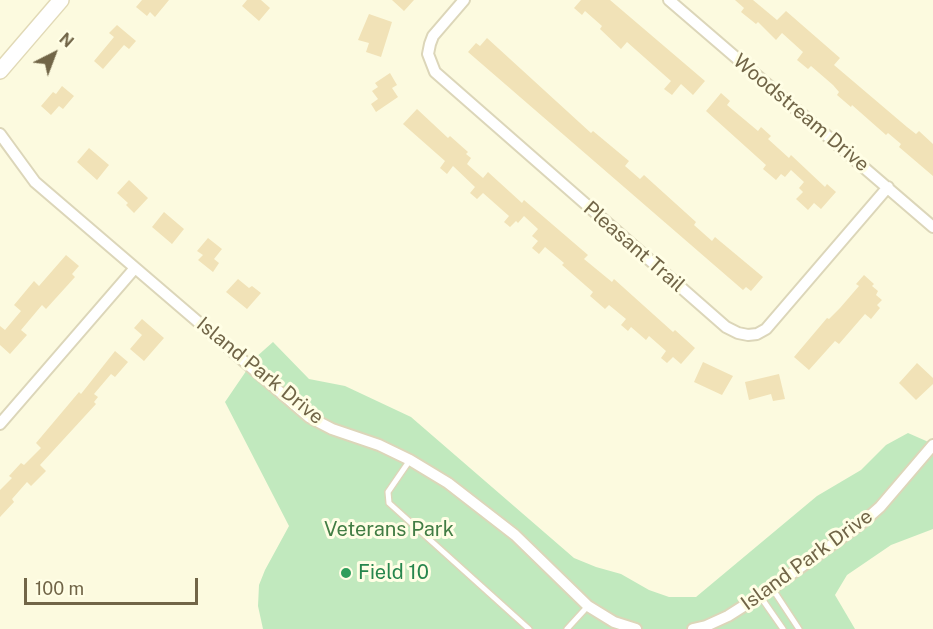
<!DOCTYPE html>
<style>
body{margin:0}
#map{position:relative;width:933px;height:629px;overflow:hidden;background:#fcfadf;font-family:"Public Sans",sans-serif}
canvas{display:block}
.north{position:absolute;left:24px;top:24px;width:60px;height:60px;-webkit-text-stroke:4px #fffee5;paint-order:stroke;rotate:42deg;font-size:16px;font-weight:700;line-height:24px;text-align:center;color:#716547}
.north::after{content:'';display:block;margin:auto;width:21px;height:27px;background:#716547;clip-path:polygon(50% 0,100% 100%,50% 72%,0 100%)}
.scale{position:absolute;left:24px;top:578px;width:174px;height:27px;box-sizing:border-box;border:3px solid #716547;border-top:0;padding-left:8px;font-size:18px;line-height:21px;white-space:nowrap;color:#716547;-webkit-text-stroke:4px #fffee5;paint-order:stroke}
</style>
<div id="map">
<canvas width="933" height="629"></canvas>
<div class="north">N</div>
<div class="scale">100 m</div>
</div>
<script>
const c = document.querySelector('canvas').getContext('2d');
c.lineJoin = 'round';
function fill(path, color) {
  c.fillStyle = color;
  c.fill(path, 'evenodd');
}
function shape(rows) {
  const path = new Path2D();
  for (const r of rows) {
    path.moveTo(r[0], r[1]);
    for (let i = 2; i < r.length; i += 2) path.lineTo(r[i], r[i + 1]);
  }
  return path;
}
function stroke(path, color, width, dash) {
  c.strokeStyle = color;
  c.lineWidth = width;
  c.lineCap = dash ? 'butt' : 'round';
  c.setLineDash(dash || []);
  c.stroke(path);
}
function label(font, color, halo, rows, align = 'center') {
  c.font = font + ' "Public Sans",sans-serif';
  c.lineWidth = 6;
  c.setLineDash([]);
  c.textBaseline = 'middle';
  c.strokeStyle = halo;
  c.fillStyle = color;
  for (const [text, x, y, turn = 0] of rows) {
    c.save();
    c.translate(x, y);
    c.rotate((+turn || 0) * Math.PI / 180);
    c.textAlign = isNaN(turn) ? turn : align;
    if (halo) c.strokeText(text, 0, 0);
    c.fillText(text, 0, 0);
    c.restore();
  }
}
fill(shape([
 [273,342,309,379,345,386,411,417,574,558,596,567,621,574,649,590,669,597,696,597,817,496,861,470,886,445,908,433,933,444,933,529,891,545,847,575,835,595,855,629,263,629,258,606,259,585,265,570,289,526,225,402,255,358]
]), '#c1e9be');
fill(shape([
 [142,0,169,0,155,17,150,12,147,16,136,7],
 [247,0,261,0,270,8,259,21,242,6],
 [392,0,414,0,404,11],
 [581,0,610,0,705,81,693,95,681,84,672,95,664,89,671,81,627,42,621,49,600,29,602,26,585,11,582,15,574,8],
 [735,0,753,0,777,20,786,11,840,58,834,65,907,127,916,134,919,131,933,144,933,176,899,147,901,144,888,133,886,135,852,105,851,107,837,95,839,92,833,85,811,66,808,69,797,60,803,52,782,33,776,40,758,22,756,24,741,12,744,8],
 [369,14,392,22,381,57,366,52,369,43,358,40],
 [117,25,136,41,129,49,124,45,103,69,94,61,114,37,109,33],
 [487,38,591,133,593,131,629,161,625,166,640,179,644,175,696,222,694,225,712,241,715,237,763,277,751,291,746,287,743,290,468,52,476,43,480,46],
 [390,73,397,85,392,88,398,97,376,112,371,104,378,99,372,91,378,87,375,83],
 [62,86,74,96,63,109,59,106,51,115,41,106,53,92,56,94],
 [721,93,730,101,727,105,758,131,761,127,771,136,768,139,789,158,791,155,825,187,827,184,836,192,821,209,814,203,808,210,796,199,803,192,799,188,804,182,791,170,785,177,781,174,776,180,763,169,766,165,706,111],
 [417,109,448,138,450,136,468,152,466,154,471,158,467,164,483,178,488,172,522,203,524,200,588,255,584,259,612,282,614,279,673,332,675,330,695,348,681,364,673,357,667,363,661,358,666,351,649,336,646,340,631,327,628,331,621,325,626,319,609,305,605,309,590,296,593,292,562,265,564,263,545,247,539,254,532,248,538,241,532,236,538,229,524,216,518,223,516,221,510,227,504,222,509,216,483,193,477,199,470,193,475,187,453,166,447,174,440,168,445,161,403,124],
 [89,148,109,165,97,180,77,162],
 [129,180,148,198,134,213,126,205,128,203,117,193],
 [164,212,184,229,172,244,152,227],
 [208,238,222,249,214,259,219,263,213,272,198,260,203,255,197,251],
 [66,255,79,266,72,274,75,277,46,309,42,305,21,330,27,335,10,354,0,345,0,326,5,330,21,311,14,305,34,281,39,286],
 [864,275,874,284,872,286,878,291,876,295,882,300,877,305,880,308,871,319,865,314,839,344,835,341,809,370,794,357,827,318,829,319,840,308,859,286,856,284],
 [238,279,249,288,252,286,261,293,247,309,226,292],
 [142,319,164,338,144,361,130,349,142,335,134,328],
 [115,351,128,362,115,377,111,374,94,394,98,397,94,402,96,404,40,465,46,471,31,486,27,482,12,499,14,502,0,517,0,490,12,478,9,476,21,463,24,465,41,448,36,443,79,392,81,394],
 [703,362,733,376,722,395,694,382],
 [917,363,933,378,933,384,916,400,899,383],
 [779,374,785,399,773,401,771,394,749,400,745,382]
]), '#f1e2b7');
const lane = shape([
 [410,460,388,492,389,503,529,629],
 [772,588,799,629],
 [760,596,783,629],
 [567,629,588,606]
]);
const street = shape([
 [464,0,433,36,430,44,428,54,435,72,726,327,738,333,748,335,757,334,766,329,888,187],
 [669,0,933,227],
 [0,134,35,182,309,417,332,429,379,445,410,460,448,483,515,535,588,606,614,622,636,629],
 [0,424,135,268],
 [693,629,706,626,728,616,772,588,863,522,880,507,933,445]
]);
const secondary = shape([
 [0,71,61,0]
]);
stroke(lane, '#dcd6b9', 8);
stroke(street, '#dcd6b9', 14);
stroke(secondary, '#e1d9b6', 18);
stroke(lane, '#fff', 5);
stroke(street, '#fff', 10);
stroke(secondary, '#fff', 15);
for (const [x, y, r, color] of [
 [346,573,6,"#2e9e5b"]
]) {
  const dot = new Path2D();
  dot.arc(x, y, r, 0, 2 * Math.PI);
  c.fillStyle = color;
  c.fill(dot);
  stroke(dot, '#fffee5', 2);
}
label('20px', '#716547', '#fffee5', [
 ["Woodstream Drive",801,113,40],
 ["Pleasant Trail",634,247,41],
 ["Island Park Drive",260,371,39],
 ["Island Park Drive",807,560,-36]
]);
label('20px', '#427d44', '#fffee5', [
 ["Veterans Park",389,530]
]);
label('20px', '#27864d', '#fffee5', [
 ["Field 10",358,573]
], 'left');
</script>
